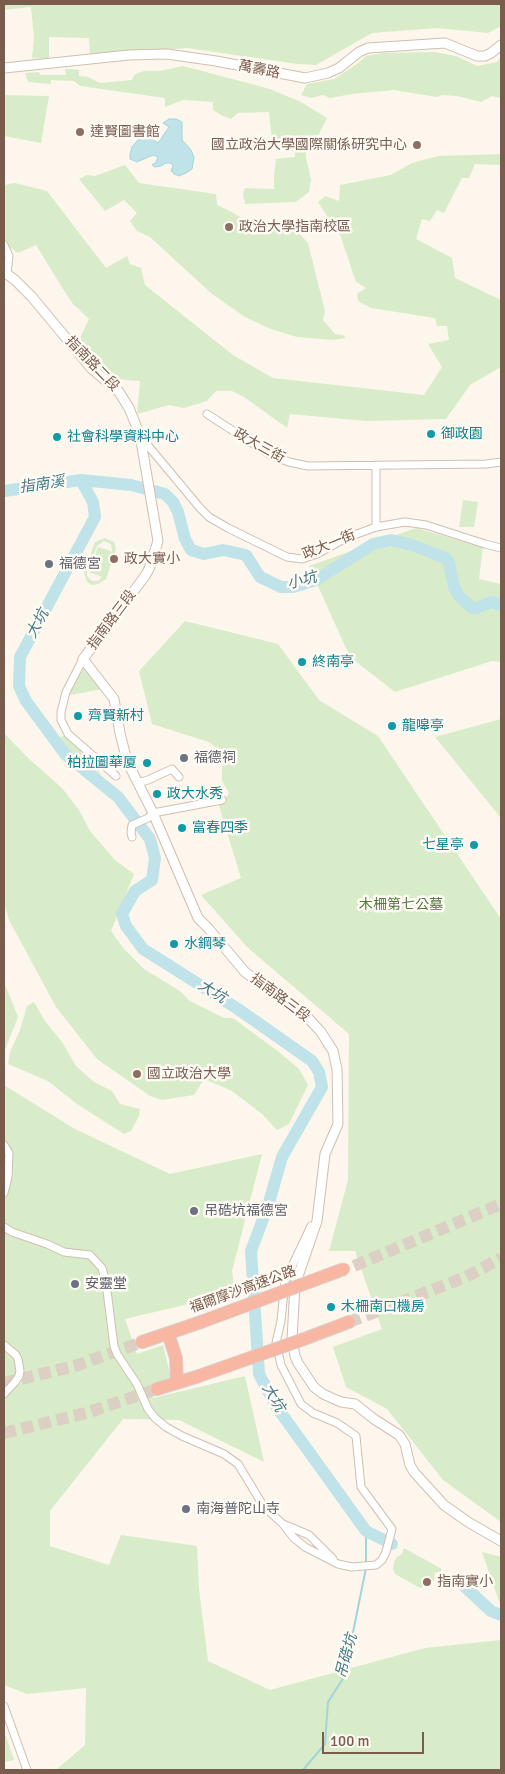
<!DOCTYPE html>
<meta charset="utf-8">
<style>
body{margin:0}
#map{position:relative;width:505px;height:1774px;overflow:hidden;background:#fdf6ec;font-family:Signika,sans-serif}
canvas{display:block}
.frame{position:absolute;inset:0;border:5px solid #7a5c4d;pointer-events:none}
.scale{position:absolute;left:322px;top:1732px;width:102px;height:22px;box-sizing:border-box;border:2px solid #7a5c4d;border-top:0;padding-left:6px;font-size:15px;line-height:18px;white-space:nowrap;color:#7a5c4d;-webkit-text-stroke:4px #fffaf3;paint-order:stroke}
</style>
<div id="map">
<canvas width="505" height="1774"></canvas>
<div class="frame"></div>
<div class="scale">100 m</div>
</div>
<script>
const c = document.querySelector('canvas').getContext('2d');
c.lineJoin = 'round';
function fill(path, color) {
  c.fillStyle = color;
  c.fill(path, 'evenodd');
}
function shape(rows) {
  const path = new Path2D();
  for (const r of rows) {
    path.moveTo(r[0], r[1]);
    for (let i = 2; i < r.length; i += 2) path.lineTo(r[i], r[i + 1]);
  }
  return path;
}
function stroke(path, color, width, dash) {
  c.strokeStyle = color;
  c.lineWidth = width;
  c.lineCap = dash ? 'butt' : 'round';
  c.setLineDash(dash || []);
  c.stroke(path);
}
function label(font, color, halo, rows, align = 'center') {
  c.font = font + ' Signika,"Noto Sans TC",sans-serif';
  c.lineWidth = 5;
  c.setLineDash([]);
  c.textBaseline = 'middle';
  c.strokeStyle = halo;
  c.fillStyle = color;
  for (const [text, x, y, turn = 0] of rows) {
    c.save();
    c.translate(x, y);
    c.rotate((+turn || 0) * Math.PI / 180);
    c.textAlign = isNaN(turn) ? turn : align;
    if (halo) c.strokeText(text, 0, 0);
    c.fillText(text, 0, 0);
    c.restore();
  }
}
fill(shape([
 [4,4,501,4,501,26,488,33,437,28,372,33,316,65,298,64,187,48,90,56,89,38,49,37,49,59,32,58,34,37,31,7,4,10],
 [434,52,456,56,477,66,497,62,501,57,501,98,492,96,481,102,457,96,442,95,437,97,394,90,352,94,330,98,323,95,311,98,301,95,307,84,334,79,357,64,366,56,383,53],
 [183,66,270,89,301,102,327,118,319,134,307,143,306,157,311,180,309,192,296,202,245,204,243,194,245,188,274,189,274,176,276,159,295,157,294,140,272,141,269,112,238,113,231,119,221,115,213,110,213,102,183,100,165,107,165,98,80,86,74,81,51,80,51,84,28,82,25,73,39,72,40,75,66,75,65,69,71,69,79,70,79,76,88,77,100,83,132,80,134,75,144,71,160,71],
 [4,95,49,96,41,143,4,136],
 [501,154,501,165,475,164,469,178,462,178,444,213,437,210,430,221,422,219,416,239,452,258,455,278,501,300,501,367,470,385,446,419,366,421,290,414,287,428,244,397,232,391,216,391,207,401,184,408,169,405,137,414,140,381,114,379,97,366,76,341,80,338,89,319,73,304,63,289,36,245,18,253,9,247,4,240,4,185,15,183,47,191,106,268,127,256,130,264,141,268,145,285,233,355,273,378,424,395,442,367,428,344,449,340,447,326,437,326,435,318,371,308,358,301,357,294,366,288,356,282,341,237,318,202,325,196,339,201,340,185,391,175,412,163,438,156],
 [125,165,139,183,216,194,217,205,230,211,251,224,288,221,308,243,325,311,323,320,335,334,343,335,346,338,334,340,297,337,271,329,245,317,212,294,150,237,137,231,130,221,137,213,124,200,105,211,79,179,87,175,95,176],
 [463,500,478,502,474,527,459,527],
 [416,528,483,547,479,579,501,584,501,662,492,661,395,692,350,657,309,566],
 [105,538,114,542,116,549,106,579,98,584,92,585,87,582,84,573,95,542],
 [104,541,111,544,112,551,110,555,111,551,98,547,89,572,102,577,98,581,92,581,87,576,87,572,97,546],
 [185,621,278,644,319,700,378,736,501,919,501,1522,443,1480,387,1409,346,1387,333,1347,382,1329,355,1251,329,1251,348,1180,349,1034,247,947,201,895,241,878,219,806,229,793,222,781,222,752,209,742,152,724,139,671],
 [83,669,85,669,103,689,70,695,72,688],
 [501,719,501,818,435,737],
 [4,733,28,758,62,788,79,810,90,831,115,860,134,874,111,931,124,949,144,969,180,991,190,1001,224,1018,233,1018,279,1052,299,1069,308,1085,289,1124,277,1130,262,1114,232,1091,204,1079,194,1095,162,1100,150,1096,97,1059,56,1007,9,920,4,902],
 [65,735,88,758,102,775,75,758,64,747,57,739],
 [4,982,18,1017,4,1052],
 [34,1002,45,1021,62,1042,76,1066,94,1082,112,1091,120,1104,140,1109,139,1116,131,1131,124,1134,77,1104,48,1081,8,1064,10,1052,20,1030,27,1006],
 [4,1085,75,1129,170,1174,262,1154,232,1271,235,1293,125,1319,137,1354,163,1345,171,1378,149,1386,153,1398,245,1376,264,1462,179,1420,123,1419,50,1511,50,1546,109,1565,121,1535,197,1546,199,1589,208,1661,270,1690,425,1648,501,1640,501,1770,56,1770,85,1745,86,1688,27,1694,4,1685],
 [404,1548,442,1569,439,1574,435,1572,434,1580,430,1585,420,1588,395,1574,393,1569,394,1562,397,1557,402,1554],
 [482,1552,501,1557,501,1607],
 [4,1736,6,1736,14,1760,4,1762]
]), '#d8ecc9');
const water = shape([
 [169,119,176,119,182,122,182,140,191,150,194,157,192,169,186,173,179,176,174,174,171,171,173,166,171,163,166,163,161,166,155,167,152,165,156,162,158,157,153,155,137,162,130,159,130,154,132,147,138,140,146,136,158,143,169,127,163,123,169,119]
]);
fill(water, '#bfe3e8');
stroke(water, '#a5d3da', 1);
stroke(shape([
 [366,1531,366,1563],
 [303,1770,325,1744,328,1702,344,1677,366,1568]
]), '#a5d3da', 2);
stroke(shape([
 [81,480,93,502,95,517,20,657,19,686,26,701,65,754,118,797,150,839,155,858,152,880,135,891,122,914,126,926,143,949,238,1009,312,1061,319,1072,322,1087,282,1157,268,1206,251,1251,259,1374,276,1406,366,1531,392,1544],
 [4,491,81,480,131,485,165,494,173,502,178,512,185,539,191,550,204,554,223,550,246,555,260,577,281,587,293,587,316,580,373,544,391,540,412,545,445,558,449,562,454,587,459,596,472,608,477,608,491,602,501,605],
 [463,1585,491,1611,501,1615]
]), '#bfe3e8', 12);
stroke(shape([
 [354,1266,501,1204],
 [349,1322,466,1277,501,1258],
 [4,1383,75,1366,142,1342],
 [4,1433,86,1413,157,1389]
]), '#dcd0c4', 12, [12, 6]);
const minor = shape([
 [4,245,9,256,7,274],
 [207,414,272,456,289,462,308,466,486,464,501,462],
 [140,436,200,508,209,517,228,528,287,557,302,559,317,554,346,538,376,527,405,522,426,525,485,544,501,548],
 [376,465,376,527],
 [83,659,66,692,61,712,61,720,68,734,116,776],
 [137,783,148,780,172,769,179,777],
 [132,837,131,832,132,825,148,818,153,813,222,800],
 [4,1145,9,1153,8,1177,4,1193],
 [4,1227,12,1232,47,1244,64,1252,90,1255,102,1268,106,1283,114,1346,117,1354,137,1384,148,1409,155,1418,166,1427,182,1436,224,1454,238,1464,264,1507,283,1524,293,1537,305,1547,338,1564,352,1567,376,1565,382,1560,386,1552,392,1529,361,1487,356,1436,337,1423,313,1413,301,1404,281,1365,276,1343,281,1321,285,1281,311,1226],
 [4,1345,16,1355,18,1359,20,1371,19,1376,15,1382,4,1394],
 [283,1524,309,1535,333,1559],
 [4,1706,27,1770]
]);
const tertiary = shape([
 [4,68,129,55,167,54,216,61,305,78,328,73,339,68,359,52,368,48,445,43,477,56,485,56,491,53,501,45],
 [4,272,15,280,32,297,91,368,119,392,129,408,140,435,158,541,149,569,145,576,83,659,114,699,120,733,127,761,153,813,198,918,208,928,245,972,308,1018,321,1032,333,1051,337,1069,338,1124,325,1154,317,1221,295,1285,292,1340,295,1356,298,1363,314,1387,323,1394,341,1402,355,1404,374,1419,399,1435,405,1444,410,1465,414,1472,444,1505,468,1522,501,1541]
]);
const motorway = shape([
 [168,1333,176,1358,177,1383],
 [304,1339,349,1322],
 [142,1342,201,1322],
 [157,1389,196,1377]
]);
stroke(minor, '#d1beb0', 9);
stroke(tertiary, '#d1beb0', 11);
stroke(motorway, '#dad1cd', 14);
stroke(minor, '#fff', 7);
stroke(tertiary, '#fff', 9);
stroke(motorway, '#f7b7a3', 12);
const motorwayBridge = shape([
 [201,1322,344,1269],
 [196,1377,304,1339]
]);
stroke(motorwayBridge, '#dad1cd', 14, []);
stroke(motorwayBridge, '#f7b7a3', 12);
for (const [x, y, r, color] of [
 [80,132,5,"#8d6e63"],
 [417,145,5,"#8d6e63"],
 [229,227,5,"#8d6e63"],
 [431,434,5,"#0f9aa8"],
 [57,437,5,"#0f9aa8"],
 [114,559,5,"#8d6e63"],
 [49,564,5,"#6b7280"],
 [302,662,5,"#0f9aa8"],
 [78,716,5,"#0f9aa8"],
 [392,726,5,"#0f9aa8"],
 [184,758,5,"#6b7280"],
 [147,763,5,"#0f9aa8"],
 [157,794,5,"#0f9aa8"],
 [182,828,5,"#0f9aa8"],
 [474,845,5,"#0f9aa8"],
 [174,944,5,"#0f9aa8"],
 [137,1074,5,"#8d6e63"],
 [194,1211,5,"#6b7280"],
 [75,1284,5,"#6b7280"],
 [331,1307,5,"#0f9aa8"],
 [186,1509,5,"#6b7280"],
 [427,1582,5,"#8d6e63"]
]) {
  const dot = new Path2D();
  dot.arc(x, y, r, 0, 2 * Math.PI);
  c.fillStyle = color;
  c.fill(dot);
  stroke(dot, '#fffaf3', 2);
}
label('14px', '#7a5c4d', '#fffaf3', [
 ["萬壽路",259,70,11],
 ["指南路二段",92,364,46],
 ["政大三街",259,446,29],
 ["政大一街",329,545,-22],
 ["指南路三段",112,620,-53],
 ["指南路三段",280,998,37],
 ["福爾摩沙高速公路",243,1290,-20]
]);
label('14px', '#785e54', '#fffaf3', [
 ["達賢圖書館",90,132],
 ["國立政治大學國際關係研究中心",407,145,"right"],
 ["政治大學指南校區",239,227],
 ["政大實小",124,559],
 ["國立政治大學",147,1074],
 ["指南實小",437,1582]
], 'left');
label('14px', '#0d838f', '#fffaf3', [
 ["御政園",441,434],
 ["社會科學資料中心",67,437],
 ["終南亭",312,662],
 ["齊賢新村",88,716],
 ["龍嗥亭",402,726],
 ["柏拉圖華厦",137,763,"right"],
 ["政大水秀",167,794],
 ["富春四季",192,828],
 ["七星亭",464,845,"right"],
 ["水鋼琴",184,944],
 ["木柵南口機房",341,1307]
], 'left');
label('14px', '#5b616d', '#fffaf3', [
 ["福德宮",59,564],
 ["福德祠",194,758],
 ["吊硞坑福德宮",204,1211],
 ["安靈堂",85,1284],
 ["南海普陀山寺",196,1509]
], 'left');
label('14px', '#537a41', '#fffaf3', [
 ["木柵第七公墓",401,905]
]);
label('italic 15px', '#437c86', '#fffaf3', [
 ["指南溪",42,485,-8],
 ["小坑",302,581,-14],
 ["大坑",38,624,-62],
 ["大坑",212,992,32],
 ["大坑",273,1398,59],
 ["吊硞坑",347,1656,-75]
]);
</script>
